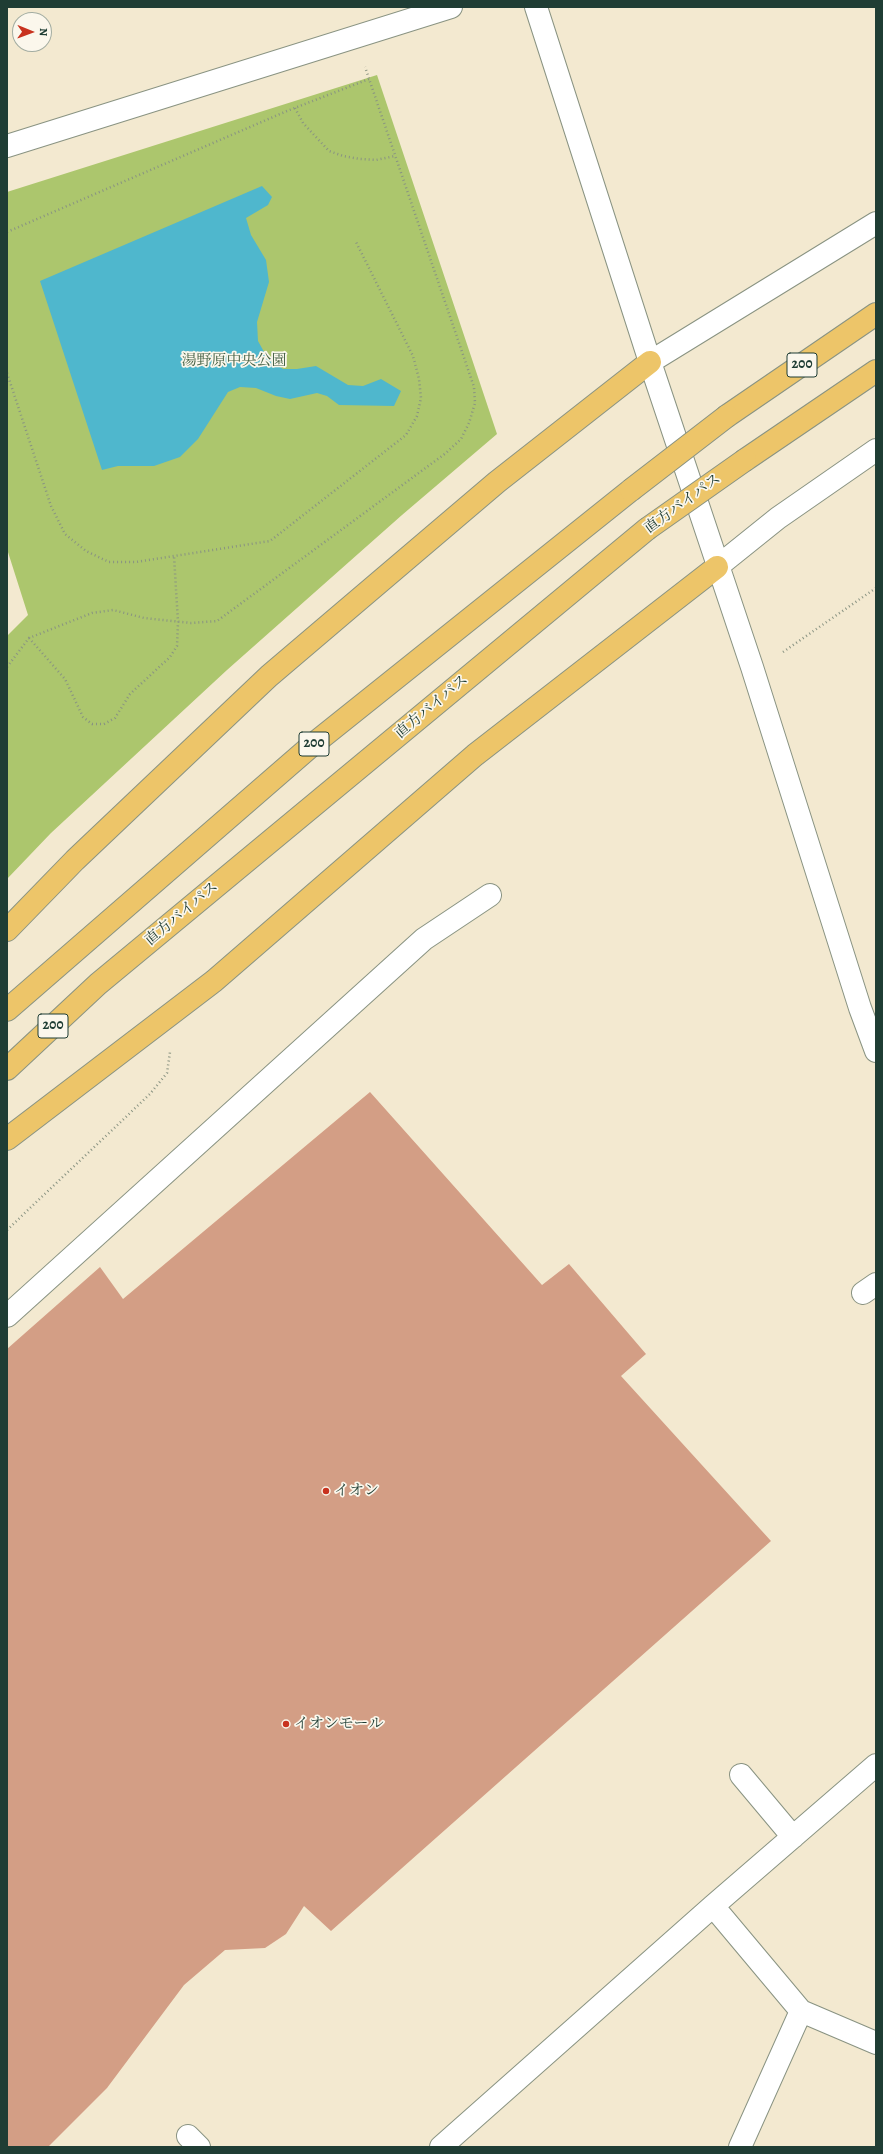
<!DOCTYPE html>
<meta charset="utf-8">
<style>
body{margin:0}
#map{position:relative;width:883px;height:2154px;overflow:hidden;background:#f3e9d0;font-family:Alegreya,serif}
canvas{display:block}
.frame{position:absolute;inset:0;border:8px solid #1f3d34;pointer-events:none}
.north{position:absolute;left:12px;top:12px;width:40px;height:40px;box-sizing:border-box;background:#fbf7ec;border:1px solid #a3ada2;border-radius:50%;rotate:91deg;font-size:11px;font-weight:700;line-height:16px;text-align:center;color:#1f3d34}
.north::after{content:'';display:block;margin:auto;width:14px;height:18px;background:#c8321e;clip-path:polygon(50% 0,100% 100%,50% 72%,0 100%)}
</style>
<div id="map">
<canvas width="883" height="2154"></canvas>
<div class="frame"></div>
<div class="north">N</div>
</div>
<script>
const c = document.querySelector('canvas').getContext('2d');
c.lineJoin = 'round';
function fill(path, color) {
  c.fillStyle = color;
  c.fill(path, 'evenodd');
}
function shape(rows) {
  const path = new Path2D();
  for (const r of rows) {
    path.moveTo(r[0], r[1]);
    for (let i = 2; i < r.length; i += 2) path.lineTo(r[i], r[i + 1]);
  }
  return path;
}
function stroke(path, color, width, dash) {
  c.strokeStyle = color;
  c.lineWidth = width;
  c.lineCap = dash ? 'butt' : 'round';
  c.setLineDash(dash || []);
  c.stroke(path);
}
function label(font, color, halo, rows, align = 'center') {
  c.font = font + ' Alegreya,"Noto Serif JP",serif';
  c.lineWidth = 3.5;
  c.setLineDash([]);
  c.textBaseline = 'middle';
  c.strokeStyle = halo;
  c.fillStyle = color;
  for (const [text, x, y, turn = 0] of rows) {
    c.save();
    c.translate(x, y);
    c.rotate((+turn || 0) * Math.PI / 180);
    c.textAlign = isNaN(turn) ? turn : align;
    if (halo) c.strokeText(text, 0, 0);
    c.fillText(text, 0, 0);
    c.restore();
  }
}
fill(shape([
 [377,75,497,434,402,515,227,670,51,833,7,879,7,636,28,615,7,549,7,192]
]), '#acc66d');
fill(shape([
 [262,186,272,197,268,205,246,218,251,235,266,260,269,282,257,322,258,341,268,359,283,369,297,369,316,366,348,385,363,386,381,379,401,391,394,406,339,405,327,396,317,393,290,399,276,396,256,388,240,387,228,392,198,439,180,457,154,466,118,466,102,470,40,281]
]), '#4fb7cd');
fill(shape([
 [370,1092,542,1285,569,1264,646,1354,621,1376,771,1541,331,1931,304,1906,286,1934,265,1948,225,1950,184,1985,107,2088,48,2147,7,2147,7,1349,100,1267,123,1299]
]), '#d39e85');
const minor = shape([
 [536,7,650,362,752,667,860,1008,876,1051],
 [7,146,451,7],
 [650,362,876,223],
 [717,567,778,518,876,450],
 [863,1293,876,1284],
 [7,1316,424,939,490,895],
 [741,1775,793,1837],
 [713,1906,801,2011,876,2043],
 [188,2136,199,2147],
 [441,2147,713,1906,876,1765],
 [740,2147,801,2011]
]);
const highway = shape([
 [727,416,876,314],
 [745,460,876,371],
 [7,930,75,860,269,676,497,482,650,362],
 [7,1010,311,746,631,490],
 [7,1069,98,984,647,529],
 [7,1139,214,981,475,755,717,567]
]);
stroke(minor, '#899382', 24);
stroke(highway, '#899382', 24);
stroke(shape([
 [295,108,303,123,329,151,343,156,360,159,376,160,395,156],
 [7,232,287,111,369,79],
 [7,373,51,506,65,534,86,551,109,562,136,562,270,541,406,435,417,416,421,398,419,379,413,356,356,242],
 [29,638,65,679,83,717,92,724,104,724,115,718,130,694,170,657,177,646,178,622,174,556],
 [783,652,876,588],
 [7,667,29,638,92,613,113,610,144,618,191,623,217,621,446,453,461,439,469,423,475,403,474,387,365,67],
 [7,1230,150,1094,167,1073,170,1052]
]), '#899382', 2.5, [1, 3]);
stroke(minor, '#fff', 22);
stroke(highway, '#edc569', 22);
const highwayBridge = shape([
 [631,490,727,416],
 [647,529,745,460]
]);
stroke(highwayBridge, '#899382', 24, []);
stroke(highwayBridge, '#edc569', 22);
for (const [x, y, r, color] of [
 [326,1491,4,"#c8321e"],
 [286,1724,4,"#c8321e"]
]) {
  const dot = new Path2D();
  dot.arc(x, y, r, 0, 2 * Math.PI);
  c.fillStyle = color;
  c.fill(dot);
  stroke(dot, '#fbf7ec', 1.5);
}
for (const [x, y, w] of [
 [802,365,30],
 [314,744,30],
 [53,1026,30]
]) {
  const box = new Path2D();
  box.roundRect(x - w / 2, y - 12, w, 24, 3);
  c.fillStyle = '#fbf7ec';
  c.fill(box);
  stroke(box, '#1f3d34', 1);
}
label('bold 14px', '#1f3d34', null, [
 ["200",802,365],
 ["200",314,744],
 ["200",53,1026]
]);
label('15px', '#425f42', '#fbf7ec', [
 ["湯野原中央公園",234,361]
]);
label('15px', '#1f3d34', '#fbf7ec', [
 ["直方バイパス",683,504,-36],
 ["直方バイパス",432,707,-40],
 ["直方バイパス",182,914,-40]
]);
label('15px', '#1f3d34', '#fbf7ec', [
 ["イオン",334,1491],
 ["イオンモール",294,1724]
], 'left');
</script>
